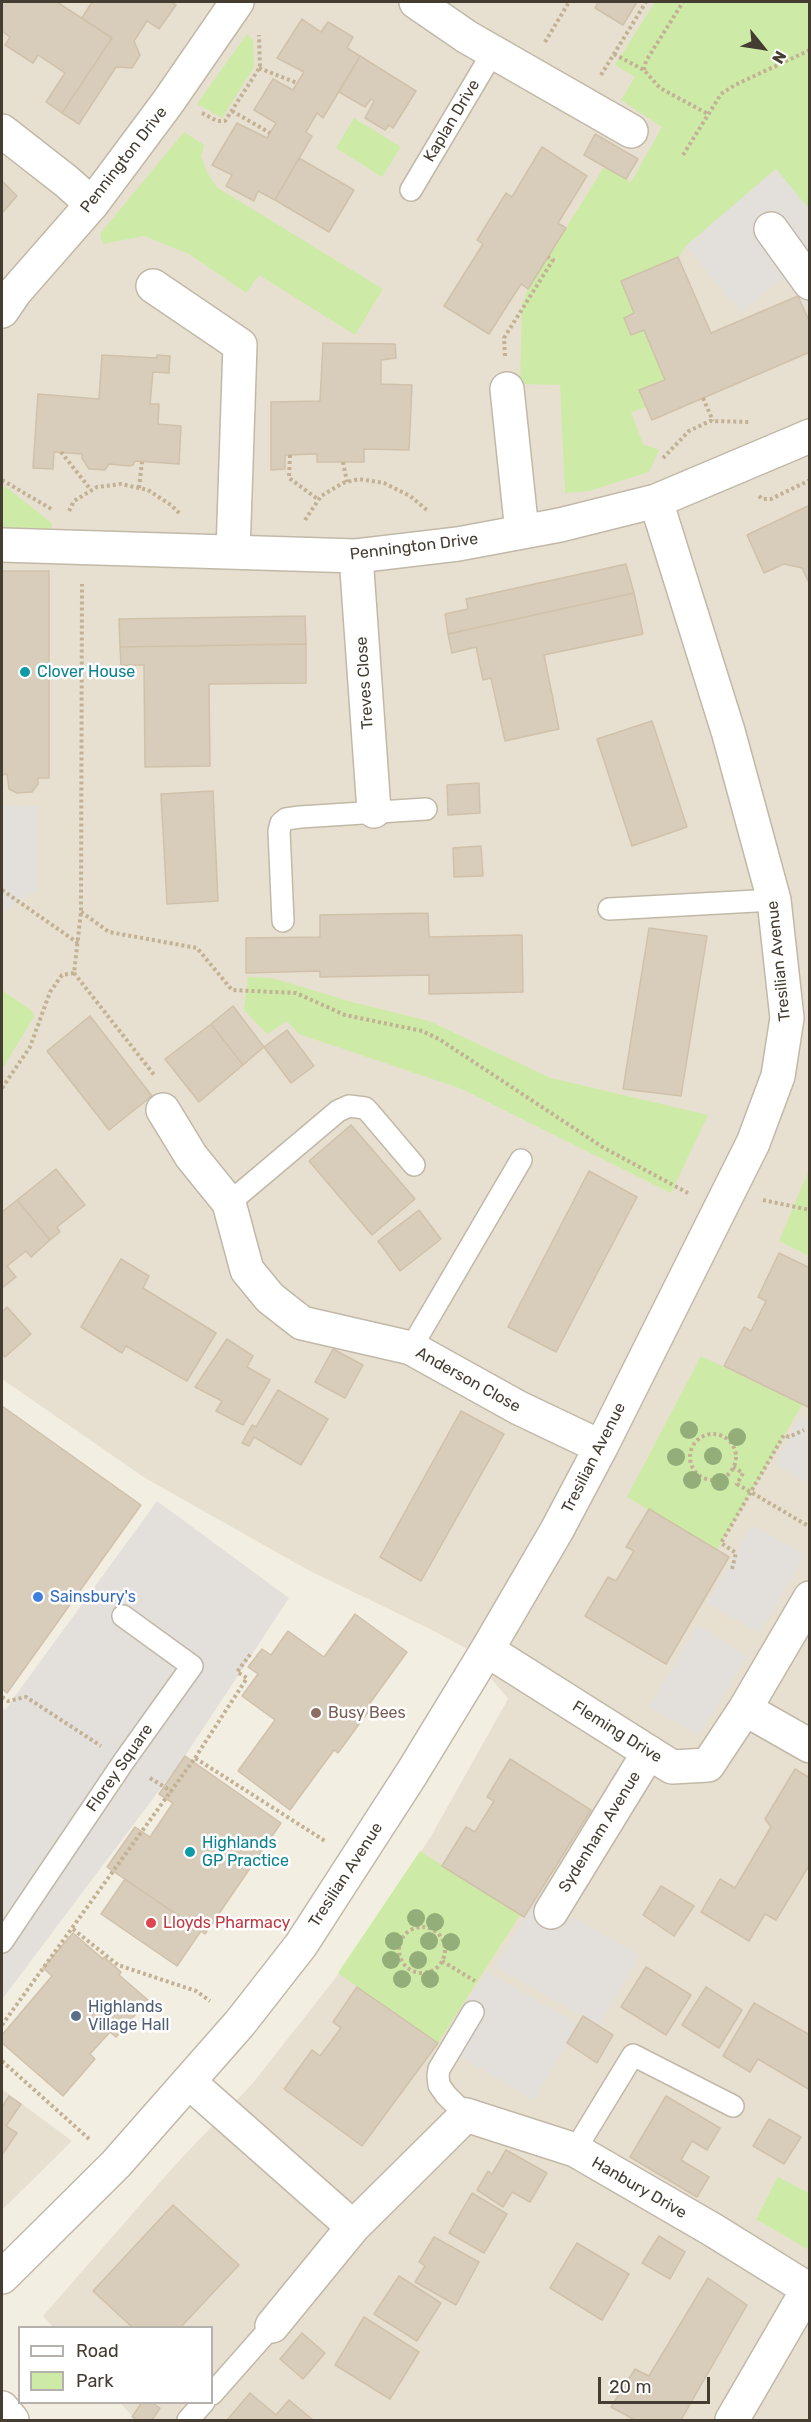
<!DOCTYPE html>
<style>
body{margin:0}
#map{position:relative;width:811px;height:2422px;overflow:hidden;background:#f3eee2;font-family:Rubik,sans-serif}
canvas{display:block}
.frame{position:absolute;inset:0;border:3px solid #453d32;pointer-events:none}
.legend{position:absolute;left:18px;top:2326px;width:195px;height:78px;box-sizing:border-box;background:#fff;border:2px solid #b5b1ad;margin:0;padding:8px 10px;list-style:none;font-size:18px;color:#453d32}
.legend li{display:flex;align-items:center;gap:12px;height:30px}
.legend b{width:30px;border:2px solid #b5b1ad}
.north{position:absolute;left:733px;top:18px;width:60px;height:60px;-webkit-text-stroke:4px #fff;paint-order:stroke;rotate:120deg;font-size:16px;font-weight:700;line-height:24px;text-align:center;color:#453d32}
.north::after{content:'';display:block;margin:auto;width:21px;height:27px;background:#453d32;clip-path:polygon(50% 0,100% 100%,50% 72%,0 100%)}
.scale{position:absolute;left:598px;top:2377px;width:112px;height:27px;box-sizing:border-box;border:3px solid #453d32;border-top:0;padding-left:8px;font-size:18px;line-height:21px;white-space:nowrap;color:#453d32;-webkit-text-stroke:4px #fff;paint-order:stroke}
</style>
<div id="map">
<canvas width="811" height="2422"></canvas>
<div class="frame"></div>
<ul class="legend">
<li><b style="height:8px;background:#fff"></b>Road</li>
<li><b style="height:16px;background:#cdeba7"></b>Park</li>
</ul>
<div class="north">N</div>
<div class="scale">20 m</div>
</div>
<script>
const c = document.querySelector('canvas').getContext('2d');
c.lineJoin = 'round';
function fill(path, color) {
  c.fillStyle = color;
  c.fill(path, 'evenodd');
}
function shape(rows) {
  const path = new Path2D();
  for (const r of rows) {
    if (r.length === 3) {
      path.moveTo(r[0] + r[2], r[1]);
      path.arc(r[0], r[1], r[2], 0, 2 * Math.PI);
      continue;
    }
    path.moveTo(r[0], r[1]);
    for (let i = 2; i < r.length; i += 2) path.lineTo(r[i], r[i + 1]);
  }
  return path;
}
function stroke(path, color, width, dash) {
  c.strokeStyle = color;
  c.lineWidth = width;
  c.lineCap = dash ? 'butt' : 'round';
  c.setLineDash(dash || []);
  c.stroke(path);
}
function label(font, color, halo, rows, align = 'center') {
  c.font = font + ' Rubik,sans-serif';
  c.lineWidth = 5;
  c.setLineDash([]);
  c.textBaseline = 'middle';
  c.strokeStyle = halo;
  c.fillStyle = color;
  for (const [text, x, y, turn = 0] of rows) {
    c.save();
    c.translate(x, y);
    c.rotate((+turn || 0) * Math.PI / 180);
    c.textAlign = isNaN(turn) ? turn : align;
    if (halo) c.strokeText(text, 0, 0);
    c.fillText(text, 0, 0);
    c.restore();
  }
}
fill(shape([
 [2,2,809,2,809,2420,136,2420,120,2403,212,2402,212,2328,53,2327,43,2316,176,2164,252,2084,334,1980,430,1838,508,1699,467,1649,430,1629,308,1570,145,1478,2,1379],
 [2,2089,72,2141,2,2210]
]), '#e7e0d0');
fill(shape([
 [655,2,809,2,809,209,776,169,686,246,678,257,621,281,634,313,624,318,631,335,644,330,665,380,640,390,647,407,631,412,643,444,659,450,649,472,589,491,565,493,560,385,520,384,522,304,528,289,604,167,631,182,662,127,621,100,635,77,615,65],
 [247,34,253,40,254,67,222,118,197,104],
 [354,118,401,147,382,177,336,148],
 [184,132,204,145,201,157,208,174,218,188,383,289,355,335,259,275,246,293,189,254,144,236,103,244,100,234],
 [2,484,52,523,51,534,2,527],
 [248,977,272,978,352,1002,429,1021,551,1078,708,1115,671,1193,462,1089,299,1034,287,1021,267,1034,244,1010],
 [2,990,31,1010,34,1017,2,1069],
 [809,1170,809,1256,779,1241],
 [701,1356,802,1405,717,1550,627,1497],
 [420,1851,520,1915,438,2043,338,1973],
 [778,2177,809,2193,809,2250,756,2219]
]), '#cdeba7');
fill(shape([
 [776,169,809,209,809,311,782,279,741,313,686,246],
 [2,806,37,806,38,889,2,913],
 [800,1417,809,1421,809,1485,775,1463],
 [157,1501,289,1598,185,1756,3,1998,2,1708,5,1710],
 [752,1525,805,1555,760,1633,707,1603],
 [698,1625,747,1657,699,1735,649,1707],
 [535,1902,551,1912,572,1917,640,1955,599,2026,495,1966],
 [486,1971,578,2024,534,2100,441,2045]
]), '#e3e0dc');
const building = shape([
 [2,2,57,2,112,38,62,113,46,102,65,73,38,55,33,63,5,45,10,37,2,31,2,2],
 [92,2,171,2,176,5,159,29,147,21,134,41,140,55,132,68,116,67,79,124,62,113,112,38,82,18,92,2],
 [598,2,637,2,623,25,595,8,598,2],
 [302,19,321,32,328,22,353,37,347,48,360,56,323,118,317,113,306,132,312,136,275,200,258,191,254,201,226,186,232,175,212,165,237,123,267,138,276,123,254,110,273,79,293,90,304,72,277,58,302,19],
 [360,56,416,91,393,128,389,125,385,130,365,118,374,101,371,99,365,107,339,92,360,56],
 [595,134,638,159,626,179,584,155,595,134],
 [542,147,587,176,558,223,566,228,528,289,521,284,489,334,444,306,483,244,477,240,506,193,512,197,542,147],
 [299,158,354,190,329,232,275,200,299,158],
 [2,181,17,196,2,213,2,181],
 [678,257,711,333,798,296,810,323,810,352,652,420,639,390,665,380,644,330,631,335,624,318,634,313,621,281,678,257],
 [323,343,395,344,396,358,381,360,381,384,412,385,409,450,364,449,364,462,317,462,317,454,285,455,285,469,271,470,271,402,320,401,323,343],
 [102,355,157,358,157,355,170,356,169,373,153,372,150,404,159,404,158,424,181,426,179,464,135,461,133,465,129,466,109,464,105,470,89,469,82,458,82,454,54,452,53,469,33,468,38,394,99,399,102,355],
 [810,505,810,585,802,568,784,564,764,573,747,535,810,505],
 [626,564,634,593,448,634,445,614,468,609,466,599,626,564],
 [2,571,49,571,49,778,38,778,38,784,32,792,17,793,9,789,7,774,2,775,2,571],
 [634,593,643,634,544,655,559,729,505,741,491,678,483,680,476,647,452,653,448,634,634,593],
 [305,616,306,644,120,647,119,619,305,616],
 [306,644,306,683,209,684,210,766,145,767,144,665,121,665,120,647,306,644],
 [652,721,687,827,632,846,597,739,652,721],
 [479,783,480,813,448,815,447,785,479,783],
 [213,791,218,901,167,904,161,794,213,791],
 [481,846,483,876,454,877,453,848,481,846],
 [428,913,429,937,522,935,523,992,429,994,429,975,320,977,320,971,246,973,246,938,320,937,320,915,428,913],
 [649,928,707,936,681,1096,623,1089,649,928],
 [233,1006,264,1047,243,1065,211,1024,233,1006],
 [90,1016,152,1096,109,1130,47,1051,90,1016],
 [211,1024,243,1065,199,1102,165,1059,211,1024],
 [287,1030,314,1066,291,1083,264,1047,287,1030],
 [351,1125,415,1199,372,1235,309,1161,351,1125],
 [56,1169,85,1205,57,1227,60,1232,50,1240,17,1200,56,1169],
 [589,1171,637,1197,556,1352,508,1327,589,1171],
 [17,1200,50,1240,31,1257,26,1251,7,1266,16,1277,2,1288,2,1212,17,1200],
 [419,1210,441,1239,400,1271,378,1241,419,1210],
 [779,1253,810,1268,810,1408,724,1366,744,1327,751,1331,766,1301,758,1297,779,1253],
 [121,1259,149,1276,143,1288,216,1333,187,1381,126,1346,122,1353,81,1327,121,1259],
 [7,1307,31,1334,5,1357,2,1354,2,1312,7,1307],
 [227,1339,253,1356,247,1367,270,1380,243,1425,216,1411,222,1401,195,1387,227,1339],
 [333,1349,363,1365,345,1398,315,1382,333,1349],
 [278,1390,328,1419,301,1465,254,1437,249,1446,242,1443,252,1425,256,1427,278,1390],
 [2,1406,141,1505,7,1693,2,1689,2,1406],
 [461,1411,504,1434,421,1581,380,1557,461,1411],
 [649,1509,729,1557,666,1664,585,1616,608,1577,616,1581,634,1551,626,1547,649,1509],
 [355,1614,407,1652,370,1703,373,1705,338,1753,334,1750,290,1810,238,1771,275,1720,242,1696,258,1674,248,1667,262,1649,271,1655,288,1631,324,1657,355,1614],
 [185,1756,281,1823,205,1934,107,1867,135,1827,150,1837,173,1803,159,1794,185,1756],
 [510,1759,591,1810,524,1917,442,1866,466,1827,475,1832,494,1801,487,1797,510,1759],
 [795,1769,810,1778,810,1864,776,1920,765,1914,749,1941,701,1912,720,1879,735,1888,771,1827,765,1819,795,1769],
 [125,1879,201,1931,177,1966,101,1914,125,1879],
 [661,1886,694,1906,674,1936,643,1915,661,1886],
 [73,1933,103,1959,104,1957,121,1972,119,1975,148,2000,116,2037,110,2032,90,2054,95,2059,63,2096,2,2043,2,2035,52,1976,43,1968,73,1933],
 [646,1967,691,1995,666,2035,621,2007,646,1967],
 [357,1987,438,2043,362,2146,284,2089,312,2050,320,2056,341,2028,333,2022,357,1987],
 [706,1987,742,2010,719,2048,682,2025,706,1987],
 [754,2003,810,2035,810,2090,758,2059,750,2072,723,2056,754,2003],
 [583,2016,613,2035,597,2063,567,2043,583,2016],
 [9,2096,21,2104,6,2126,17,2133,2,2155,2,2107,9,2096],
 [666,2096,720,2128,707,2150,692,2141,681,2160,709,2177,697,2197,630,2157,666,2096],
 [769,2119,801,2137,784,2164,753,2146,769,2119],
 [506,2150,547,2173,530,2202,512,2192,503,2207,477,2190,488,2171,492,2174,506,2150],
 [472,2193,507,2214,484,2253,449,2233,472,2193],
 [173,2205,239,2265,180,2328,133,2328,93,2291,173,2205],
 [659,2236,685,2252,670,2279,642,2263,659,2236],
 [434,2237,479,2262,456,2305,415,2282,425,2266,419,2262,434,2237],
 [577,2243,629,2274,602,2320,550,2288,577,2243],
 [399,2276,441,2303,417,2341,374,2314,399,2276],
 [708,2278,747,2305,681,2420,635,2420,611,2407,635,2369,649,2376,708,2278],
 [364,2317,419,2352,390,2399,335,2365,364,2317],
 [302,2333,325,2353,303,2379,280,2359,302,2333],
 [250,2393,276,2415,289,2400,313,2420,230,2420,228,2419,250,2393],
 [142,2402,151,2402,160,2408,152,2420,138,2420,132,2417,142,2402]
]);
fill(building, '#d8ccba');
stroke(building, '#d0c1aa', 1.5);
const service = shape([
 [411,190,493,52],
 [609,909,774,900],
 [283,921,279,831,281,823,286,819,300,817,426,809],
 [229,1203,338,1111,349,1106,365,1108,369,1112,414,1165],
 [411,1348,521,1160],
 [2,1942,124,1761,192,1666,123,1616],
 [466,2115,446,2095,439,2085,438,2076,439,2069,473,2012],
 [575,2150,633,2055,733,2106],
 [212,2394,272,2326],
 [188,2420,204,2402]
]);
const minor = shape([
 [416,2,467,37,631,131],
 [2,131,66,181,92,204],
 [771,229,810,283],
 [153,286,240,345,233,552],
 [2,311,15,292,92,204,168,102,237,2],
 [507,389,522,532],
 [2,545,356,556,458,544,560,525,656,501,810,436],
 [356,556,374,811],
 [163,1110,191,1156,229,1203,247,1270,270,1298,302,1323,411,1348,519,1408,601,1447],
 [487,1650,672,1767,708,1765,745,1709,810,1598],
 [745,1709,810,1746],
 [551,1912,649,1752],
 [189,2082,353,2227,466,2115,575,2150,713,2230,808,2289,732,2420],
 [2,2277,116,2164,240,2023,301,1945,412,1773,487,1650,557,1530,601,1447,753,1143,778,1076,787,1018,774,900,728,731,656,501],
 [272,2326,353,2227]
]);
const tertiary = shape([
 [2,2408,12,2420]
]);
stroke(service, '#c2b8a7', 24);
stroke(minor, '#c2b8a7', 36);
stroke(tertiary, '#c2b8a7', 36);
stroke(shape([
 [545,42,569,2],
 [614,54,644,70,660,88,708,114],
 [259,68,297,83],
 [644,70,646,61,683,2],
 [601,75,646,2],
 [232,111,270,133],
 [202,113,217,121,225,121,260,67,259,35],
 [683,155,721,94,735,85,810,50],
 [505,356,504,338,553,260,548,257],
 [703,398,713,421],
 [61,452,91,490],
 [290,455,289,478,319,500],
 [663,458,689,431,710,421,750,422],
 [343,462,347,482],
 [2,480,53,510],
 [139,488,142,462],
 [759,496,762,499,771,499,810,480],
 [69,511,74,501,97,487,121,484,148,490,171,505,180,514],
 [305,520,321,496,343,483,359,479,384,483,410,496,428,511],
 [2,890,78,943],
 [81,912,109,932,197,948,232,990,296,993,345,1015,422,1031,439,1039,604,1148,688,1193],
 [74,973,155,1076],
 [2,1088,30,1047,50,992,62,975,74,973,81,912,82,584],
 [763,1200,810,1210],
 [713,1457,23],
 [733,1467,743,1473,737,1484,810,1527],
 [732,1569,736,1553,721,1543,784,1435,789,1437,804,1430],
 [2,1697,8,1701,26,1697,101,1746],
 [195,1758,247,1678,237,1672,252,1652],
 [150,1778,171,1791,195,1758,325,1841],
 [422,1950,23],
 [73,1929,118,1965,196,1991,210,2001],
 [442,1961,475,1981],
 [2,2025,171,1791],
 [2,2061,89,2139]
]), '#c2b194', 4, [3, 3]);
stroke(service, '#fff', 21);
stroke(minor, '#fff', 33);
stroke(tertiary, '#fff', 33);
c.fillStyle = '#93ae78';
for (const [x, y] of [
 [689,1430],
 [737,1437],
 [713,1456],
 [676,1457],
 [692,1480],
 [720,1482],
 [416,1918],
 [435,1922],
 [394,1941],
 [429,1941],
 [451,1942],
 [391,1960],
 [418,1960],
 [402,1979],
 [430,1979]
]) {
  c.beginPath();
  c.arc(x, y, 9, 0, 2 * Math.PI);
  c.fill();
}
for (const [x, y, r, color] of [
 [25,672,6,"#0f9aa8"],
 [38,1597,6,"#3f7fe0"],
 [316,1713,6,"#8d6e63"],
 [190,1852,6,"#0f9aa8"],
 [151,1923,6,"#e0444e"],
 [76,2016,6,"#5c6f8a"]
]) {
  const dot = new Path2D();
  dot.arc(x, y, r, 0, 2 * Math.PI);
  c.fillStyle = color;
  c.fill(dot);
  stroke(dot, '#fff', 2);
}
label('16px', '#453d32', '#fff', [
 ["Kaplan Drive",452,121,-59],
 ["Pennington Drive",124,160,-52],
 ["Pennington Drive",414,547,-7],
 ["Treves Close",365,683,-94],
 ["Tresilian Avenue",779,961,-96],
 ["Anderson Close",468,1380,29],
 ["Tresilian Avenue",594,1458,-63],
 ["Fleming Drive",617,1732,32],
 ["Florey Square",120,1768,-55],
 ["Sydenham Avenue",600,1832,-58],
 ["Tresilian Avenue",346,1875,-57],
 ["Hanbury Drive",639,2188,30]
]);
label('16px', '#0d838f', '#fff', [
 ["Clover House",37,672],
 ["Highlands",202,1843],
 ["GP Practice",202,1861]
], 'left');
label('16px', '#366cbe', '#fff', [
 ["Sainsbury's",50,1597]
], 'left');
label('16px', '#785e54', '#fff', [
 ["Busy Bees",328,1713]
], 'left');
label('16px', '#be3a42', '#fff', [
 ["Lloyds Pharmacy",163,1923]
], 'left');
label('16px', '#4e5e75', '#fff', [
 ["Highlands",88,2007],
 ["Village Hall",88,2025]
], 'left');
</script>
